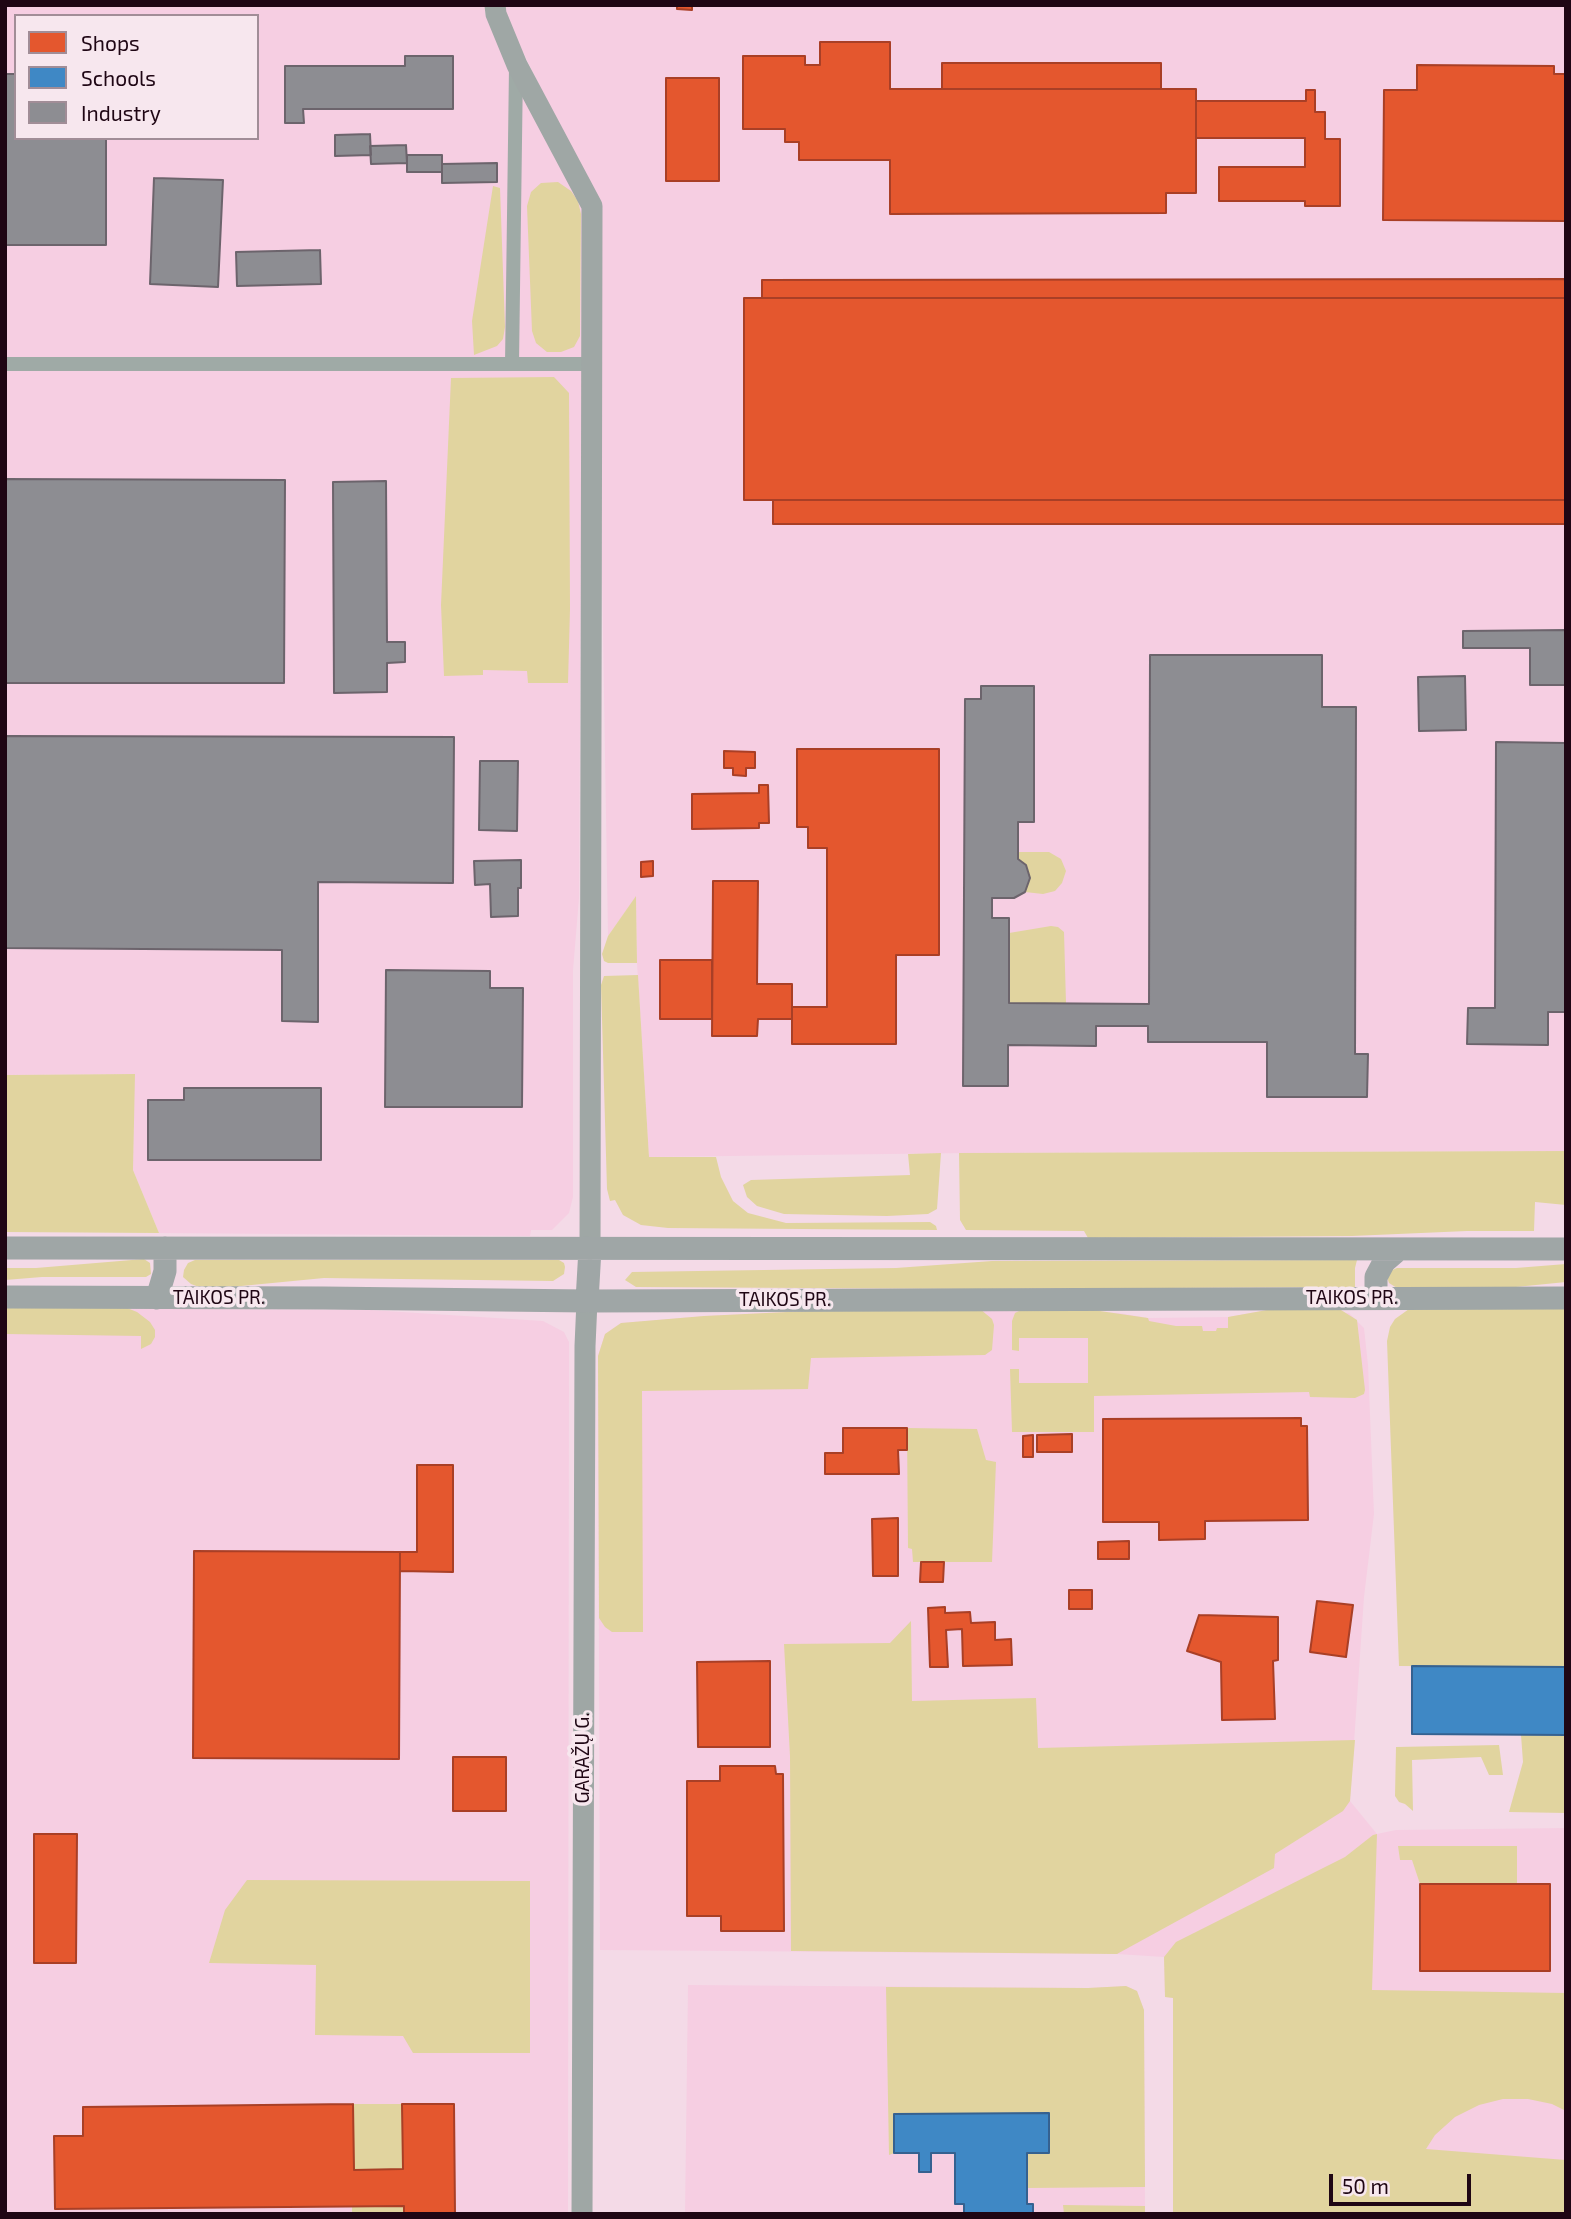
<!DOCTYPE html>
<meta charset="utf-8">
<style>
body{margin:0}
#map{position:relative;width:1571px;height:2219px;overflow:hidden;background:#f4dae7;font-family:"Exo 2",sans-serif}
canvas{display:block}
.frame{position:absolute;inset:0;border:7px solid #1f0614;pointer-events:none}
.legend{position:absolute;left:14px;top:14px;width:245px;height:126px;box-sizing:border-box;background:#f7e7ee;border:2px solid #a18d97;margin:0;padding:9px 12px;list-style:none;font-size:21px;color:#1f0614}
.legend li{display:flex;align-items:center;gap:14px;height:35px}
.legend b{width:35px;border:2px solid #a18d97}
.scale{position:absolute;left:1329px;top:2174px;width:142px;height:32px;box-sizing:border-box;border:4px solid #1f0614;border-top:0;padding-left:9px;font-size:21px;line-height:24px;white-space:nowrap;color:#1f0614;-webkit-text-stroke:5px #f7e7ee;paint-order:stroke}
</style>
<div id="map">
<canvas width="1571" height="2219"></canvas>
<div class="frame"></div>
<ul class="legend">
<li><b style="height:19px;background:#e4572e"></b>Shops</li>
<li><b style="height:19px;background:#3f88c5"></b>Schools</li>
<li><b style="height:19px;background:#8d8d92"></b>Industry</li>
</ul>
<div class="scale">50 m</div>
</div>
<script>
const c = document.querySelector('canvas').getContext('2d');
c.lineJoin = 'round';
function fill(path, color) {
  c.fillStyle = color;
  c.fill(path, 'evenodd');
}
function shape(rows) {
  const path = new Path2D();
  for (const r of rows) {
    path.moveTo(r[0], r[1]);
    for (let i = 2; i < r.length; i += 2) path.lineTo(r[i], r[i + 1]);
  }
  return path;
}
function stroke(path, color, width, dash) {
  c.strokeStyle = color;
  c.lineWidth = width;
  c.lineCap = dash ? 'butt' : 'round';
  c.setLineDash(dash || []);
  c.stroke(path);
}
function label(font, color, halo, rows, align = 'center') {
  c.font = font + ' "Exo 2",sans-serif';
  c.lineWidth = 7;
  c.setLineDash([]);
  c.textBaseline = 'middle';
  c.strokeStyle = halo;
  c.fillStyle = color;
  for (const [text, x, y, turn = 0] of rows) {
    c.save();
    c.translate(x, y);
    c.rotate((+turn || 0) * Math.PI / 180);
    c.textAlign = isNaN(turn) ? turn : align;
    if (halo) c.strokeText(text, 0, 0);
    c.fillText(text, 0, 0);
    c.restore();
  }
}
fill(shape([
 [5,5,485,5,485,14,583,199,579,898,573,970,573,1197,569,1213,552,1230,531,1230,530,1236,159,1233,133,1170,134,1074,5,1075],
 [16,16,257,16,257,138,16,138],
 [503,5,1566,5,1566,1151,969,1153,649,1157,637,963,636,897,608,936,602,573,600,207,503,12],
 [5,1308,370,1310,543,1321,564,1332,569,1342,568,2214,5,2214],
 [980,1309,1119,1313,1148,1318,1228,1317,1267,1310,1349,1313,1364,1328,1368,1365,1374,1514,1364,1597,1350,1801,1377,1834,1396,1830,1566,1828,1566,2214,1173,2214,1173,1998,1165,1997,1164,1957,1117,1954,600,1950,598,1356,605,1334,621,1323,704,1316,808,1311],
 [688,1985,1088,1988,1126,1986,1137,1991,1144,2010,1145,2214,685,2214]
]), '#f6cee2');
fill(shape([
 [558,182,571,191,578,201,581,214,580,336,574,347,561,352,547,352,536,343,532,331,527,206,531,192,541,183],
 [493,186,500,188,505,327,503,339,497,346,474,355,472,321],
 [554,377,569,393,570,609,568,683,528,683,527,671,483,670,483,675,444,676,441,605,451,378],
 [1018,852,1049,852,1061,859,1066,871,1062,883,1055,891,1043,894,1025,892,1030,878,1026,865,1018,859],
 [636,896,637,963,608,963,604,961,602,954,608,936],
 [1051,926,1058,927,1064,932,1066,1003,1009,1003,1009,933],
 [638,975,649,1157,716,1157,721,1177,733,1201,748,1213,786,1223,930,1222,936,1226,937,1230,668,1228,641,1225,623,1215,615,1200,610,1201,607,1189,601,985,604,976],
 [135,1074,133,1170,159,1233,5,1232,5,1075],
 [1566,1151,1566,1205,1535,1202,1534,1231,1467,1231,1352,1236,1088,1238,1084,1231,966,1230,960,1220,959,1153],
 [941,1153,937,1209,928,1214,887,1216,784,1214,757,1206,747,1197,743,1185,751,1180,910,1175,908,1154],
 [144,1259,150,1263,151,1274,146,1277,42,1277,5,1280,5,1268,36,1268],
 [195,1260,559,1260,564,1263,565,1267,564,1274,553,1281,324,1278,231,1287,199,1287,191,1284,183,1277,184,1270,188,1263],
 [1357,1260,1355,1268,1355,1287,979,1289,636,1287,625,1280,632,1272,896,1268,992,1261],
 [1566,1264,1566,1282,1516,1287,1397,1288,1389,1283,1387,1277,1390,1271,1397,1268,1516,1268],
 [5,1308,127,1308,137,1312,150,1322,155,1330,155,1337,151,1344,141,1349,141,1336,5,1334],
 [980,1309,992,1319,994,1325,992,1350,985,1355,811,1358,808,1389,642,1391,643,1632,612,1632,605,1627,599,1618,598,1356,605,1334,621,1323,704,1316,808,1311],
 [1023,1309,1093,1310,1148,1318,1149,1321,1176,1326,1202,1326,1203,1331,1216,1331,1217,1328,1228,1328,1228,1317,1267,1310,1341,1310,1357,1320,1365,1390,1364,1394,1355,1398,1310,1397,1309,1392,1094,1396,1094,1432,1012,1432,1010,1369,1019,1369,1019,1383,1088,1383,1088,1338,1019,1338,1019,1351,1012,1350,1012,1321,1015,1313],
 [1409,1309,1566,1309,1566,1667,1399,1666,1387,1341,1390,1327,1395,1319],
 [907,1428,977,1429,986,1460,996,1462,992,1562,913,1562,912,1549,908,1548],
 [911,1621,912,1701,1036,1698,1038,1748,1355,1740,1350,1801,1343,1811,1275,1854,1274,1868,1117,1954,791,1951,790,1756,784,1644,890,1643],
 [1521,1735,1566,1735,1566,1813,1509,1812,1523,1762],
 [1499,1745,1503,1775,1489,1775,1481,1757,1412,1760,1413,1811,1405,1804,1399,1802,1395,1796,1396,1747],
 [1377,1834,1372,1990,1566,1993,1566,2111,1552,2104,1528,2099,1503,2099,1479,2105,1455,2117,1435,2135,1426,2149,1566,2160,1566,2214,1173,2214,1173,1998,1165,1997,1164,1957,1176,1942,1345,1857,1373,1835],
 [1398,1846,1517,1846,1517,1884,1420,1884,1412,1860,1400,1860],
 [247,1880,530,1881,530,2053,413,2053,403,2036,315,2035,316,1965,209,1963,225,1910],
 [1126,1986,1137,1991,1144,2010,1145,2187,1027,2188,1027,2153,1049,2153,1048,2113,894,2114,894,2153,889,2155,886,1987,1088,1988],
 [353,2104,402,2104,403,2169,354,2170],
 [1063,2205,1145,2206,1145,2214,1064,2214],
 [352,2206,404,2206,404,2214,352,2214]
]), '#e1d49f');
const shops = shape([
 [677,5,692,5,692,10,677,9,677,5],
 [820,42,890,42,890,89,1196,89,1196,193,1166,193,1166,213,890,214,890,160,799,160,799,142,785,142,785,129,743,129,743,56,805,56,805,65,820,65,820,42],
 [942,63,1161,63,1161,89,942,89,942,63],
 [1417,65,1554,66,1554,74,1566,74,1566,221,1383,220,1384,90,1417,90,1417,65],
 [666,78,719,78,719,181,666,181,666,78],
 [1306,90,1315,90,1315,112,1325,112,1325,139,1340,139,1340,206,1305,206,1305,201,1219,201,1219,167,1305,167,1305,138,1196,138,1196,101,1306,101,1306,90],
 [1566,279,1566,298,762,298,762,280,1566,279],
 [744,298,1566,298,1566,500,744,500,744,298],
 [773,500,1566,500,1566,524,773,524,773,500],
 [797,749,939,749,939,955,896,955,896,1044,792,1044,792,1007,827,1007,827,848,808,848,808,827,797,827,797,749],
 [724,751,755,752,755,768,746,768,746,776,733,775,733,768,724,768,724,751],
 [759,785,768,785,769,823,759,823,759,828,692,829,692,794,759,793,759,785],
 [653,861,653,876,641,877,641,862,653,861],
 [713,881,758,881,757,984,792,984,792,1019,758,1019,757,1036,712,1036,713,881],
 [660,960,712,960,712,1019,660,1019,660,960],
 [1301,1418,1301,1426,1307,1426,1308,1520,1205,1521,1205,1539,1159,1540,1159,1522,1103,1522,1103,1419,1301,1418],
 [843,1428,907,1428,907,1450,898,1450,899,1474,825,1474,825,1453,843,1453,843,1428],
 [1072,1434,1072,1452,1037,1452,1037,1435,1072,1434],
 [1033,1435,1033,1457,1023,1457,1023,1436,1033,1435],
 [417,1465,453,1465,453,1572,400,1571,400,1552,417,1552,417,1465],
 [898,1518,898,1576,873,1576,872,1519,898,1518],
 [1129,1541,1129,1559,1098,1559,1098,1542,1129,1541],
 [194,1551,400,1552,399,1759,193,1758,194,1551],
 [921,1562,944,1562,943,1582,920,1582,921,1562],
 [1069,1590,1092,1590,1092,1609,1069,1609,1069,1590],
 [1317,1601,1353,1605,1346,1657,1310,1652,1317,1601],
 [945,1607,945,1613,970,1612,971,1623,995,1622,995,1640,1011,1639,1012,1665,963,1666,962,1629,946,1630,948,1667,930,1667,928,1608,945,1607],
 [1199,1615,1278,1617,1278,1660,1273,1661,1275,1719,1222,1720,1221,1662,1187,1651,1199,1615],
 [770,1661,770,1747,698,1747,697,1662,770,1661],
 [453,1757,506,1757,506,1811,453,1811,453,1757],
 [720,1766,775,1766,776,1774,783,1774,784,1931,721,1931,721,1916,687,1916,687,1781,720,1781,720,1766],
 [34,1834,77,1834,76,1963,34,1963,34,1834],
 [1420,1884,1550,1884,1550,1971,1420,1971,1420,1884],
 [353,2104,354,2170,403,2169,402,2104,454,2104,455,2214,404,2214,404,2206,55,2209,54,2136,83,2136,83,2107,353,2104]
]);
fill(shops, '#e4572e');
stroke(shops, '#a93f26', 2);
const schools = shape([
 [1412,1666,1566,1667,1566,1735,1412,1734,1412,1666],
 [1049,2113,1049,2153,1027,2153,1027,2204,1033,2204,1033,2214,964,2214,964,2204,955,2204,955,2153,931,2153,931,2172,919,2172,919,2153,894,2153,894,2114,1049,2113]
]);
fill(schools, '#3f88c5');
stroke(schools, '#356190', 2);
const industry = shape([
 [405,56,453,56,453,109,303,109,304,123,285,123,285,66,405,66,405,56],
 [5,74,16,74,16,138,106,138,106,245,5,245,5,74],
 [370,134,371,155,335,156,335,135,370,134],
 [406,145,407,163,371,164,370,146,406,145],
 [407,155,442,155,442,172,407,172,407,155],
 [497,163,497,182,442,183,442,164,497,163],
 [154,178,223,180,218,287,150,284,154,178],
 [320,250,321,284,237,286,236,252,320,250],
 [5,479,285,480,284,683,5,683,5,479],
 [386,481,387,642,405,642,405,662,387,663,387,692,334,693,333,482,386,481],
 [1566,630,1566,685,1530,685,1530,648,1463,648,1463,631,1566,630],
 [1150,655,1322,655,1322,707,1356,707,1355,1054,1368,1054,1367,1097,1267,1097,1267,1042,1148,1042,1148,1026,1096,1026,1096,1046,1008,1045,1008,1086,963,1086,965,699,981,699,981,686,1034,686,1034,822,1018,822,1018,859,1026,865,1030,878,1025,892,1014,898,992,898,992,918,1009,918,1009,1003,1149,1004,1150,655],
 [1465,676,1466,730,1419,731,1418,677,1465,676],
 [5,736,454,737,453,883,318,882,318,1022,282,1021,282,950,5,948,5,736],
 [1496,742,1566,743,1566,1012,1548,1012,1548,1045,1467,1044,1468,1008,1495,1008,1496,742],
 [480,761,518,761,517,831,479,830,480,761],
 [521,860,521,888,518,888,518,916,491,917,490,884,475,885,474,861,521,860],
 [386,970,490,971,490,988,523,988,522,1107,385,1107,386,970],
 [184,1088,321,1088,321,1160,148,1160,148,1100,184,1100,184,1088]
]);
fill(industry, '#8d8d92');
stroke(industry, '#6c646c', 2);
stroke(shape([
 [5,364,592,364],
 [512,364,516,67]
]), '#9faaa6', 14);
stroke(shape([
 [495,5,496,14,517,65,592,206,590,1249],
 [582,2214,585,1346,587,1301]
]), '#9fa7a5', 21);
stroke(shape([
 [5,1248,1566,1249],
 [5,1297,324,1298,587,1301,1566,1298],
 [157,1298,165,1271,165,1248],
 [1376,1298,1376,1277,1384,1262,1399,1249],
 [587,1301,590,1249]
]), '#9fa6a6', 23);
label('19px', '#1f0614', '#f7e7ee', [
 ["TAIKOS PR.",219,1298],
 ["TAIKOS PR.",1352,1298],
 ["TAIKOS PR.",785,1300],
 ["GARAŽŲ G.",583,1758,-90]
]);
</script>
